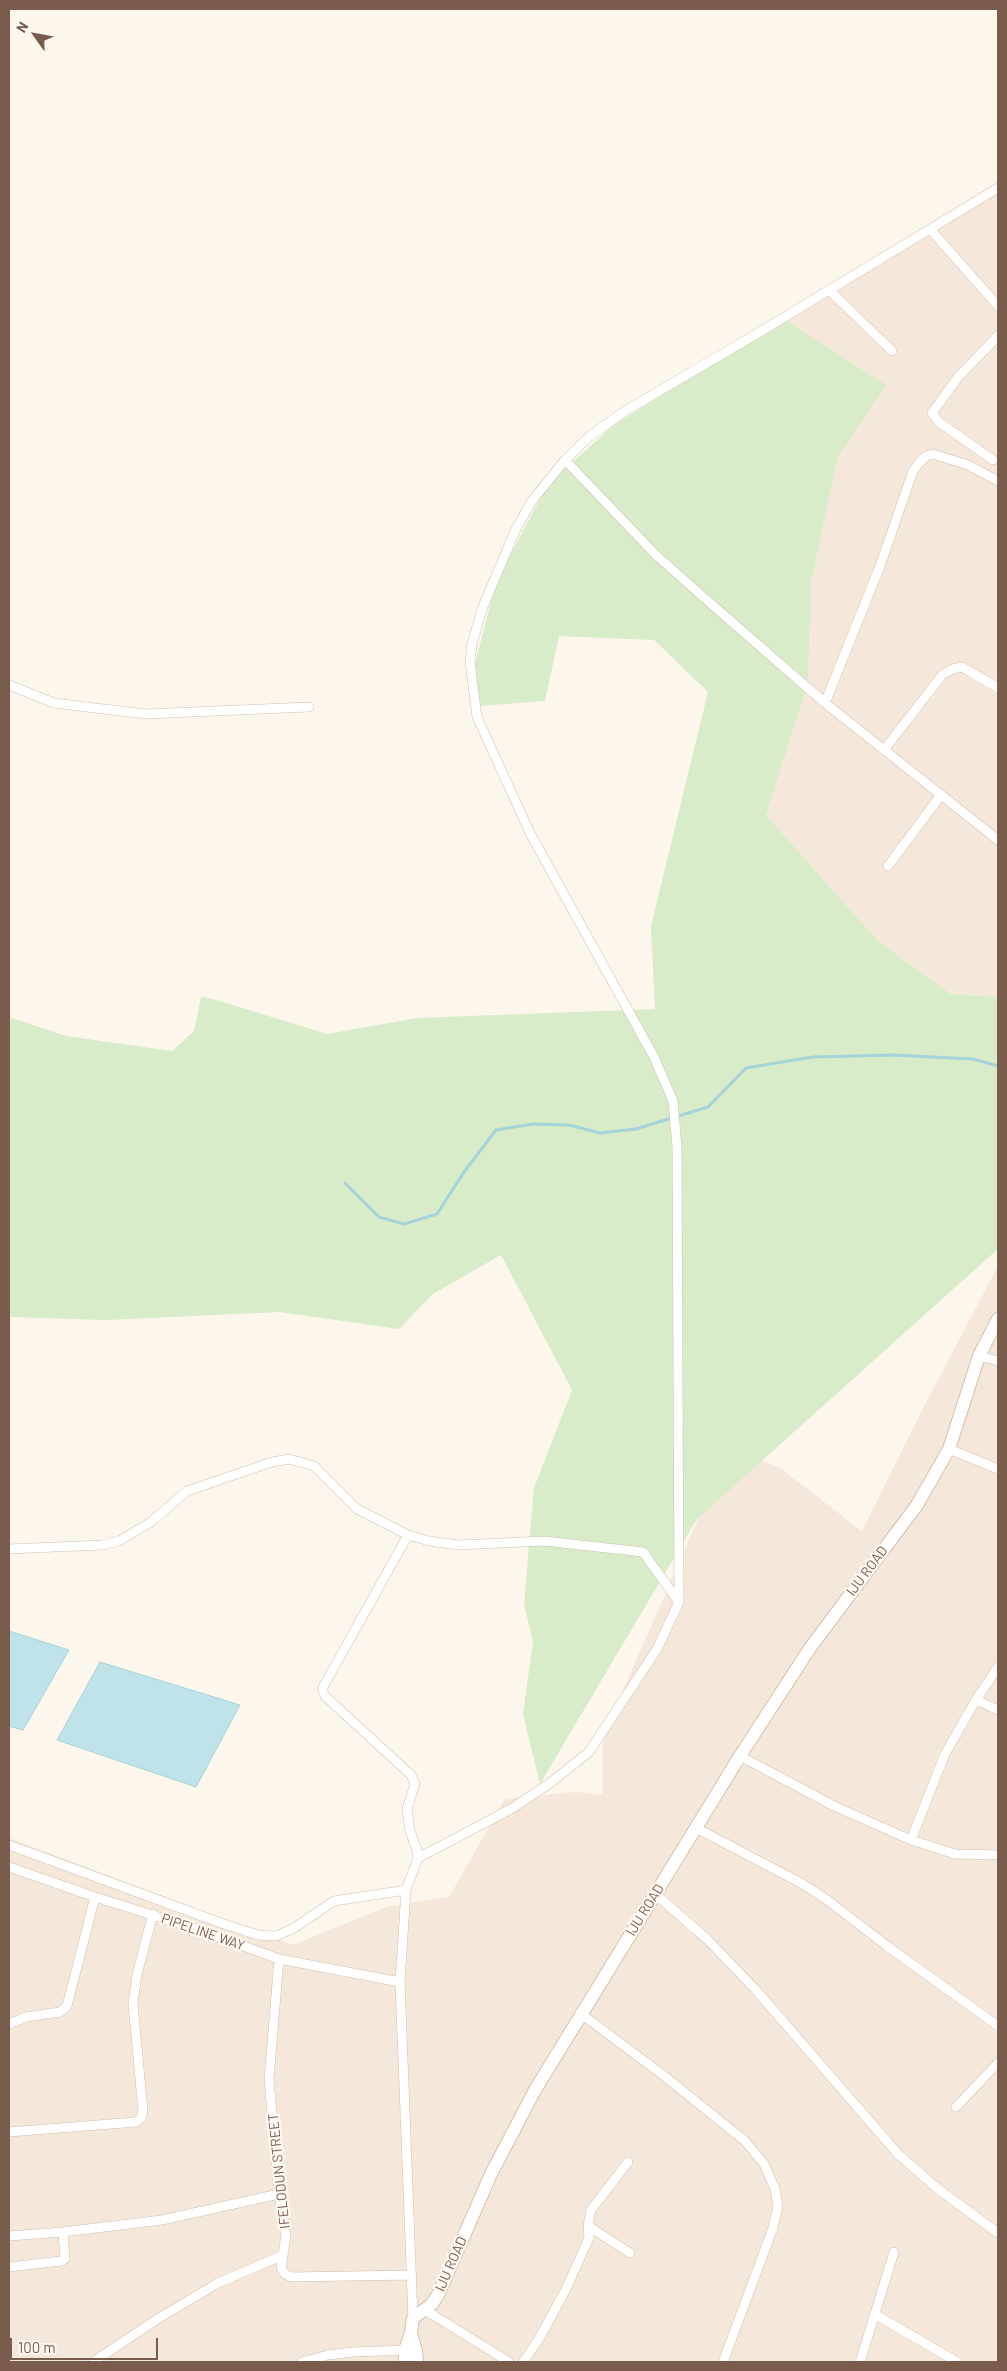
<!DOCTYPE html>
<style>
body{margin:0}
#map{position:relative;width:1007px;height:2371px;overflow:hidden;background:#fdf6ec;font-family:Barlow,sans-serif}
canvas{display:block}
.frame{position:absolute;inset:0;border:10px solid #7a5c4d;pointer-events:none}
.north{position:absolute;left:10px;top:10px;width:50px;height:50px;-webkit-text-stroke:4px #fffaf3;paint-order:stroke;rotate:302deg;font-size:14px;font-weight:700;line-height:20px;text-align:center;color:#7a5c4d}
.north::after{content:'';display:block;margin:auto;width:18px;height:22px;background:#7a5c4d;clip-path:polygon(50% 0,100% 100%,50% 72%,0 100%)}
.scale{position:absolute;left:10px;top:2338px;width:148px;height:22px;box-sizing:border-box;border:2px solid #7a5c4d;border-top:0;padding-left:6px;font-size:15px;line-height:18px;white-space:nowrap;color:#7a5c4d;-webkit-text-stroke:4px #fffaf3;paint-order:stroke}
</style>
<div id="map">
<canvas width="1007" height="2371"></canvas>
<div class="frame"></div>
<div class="north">N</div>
<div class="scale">100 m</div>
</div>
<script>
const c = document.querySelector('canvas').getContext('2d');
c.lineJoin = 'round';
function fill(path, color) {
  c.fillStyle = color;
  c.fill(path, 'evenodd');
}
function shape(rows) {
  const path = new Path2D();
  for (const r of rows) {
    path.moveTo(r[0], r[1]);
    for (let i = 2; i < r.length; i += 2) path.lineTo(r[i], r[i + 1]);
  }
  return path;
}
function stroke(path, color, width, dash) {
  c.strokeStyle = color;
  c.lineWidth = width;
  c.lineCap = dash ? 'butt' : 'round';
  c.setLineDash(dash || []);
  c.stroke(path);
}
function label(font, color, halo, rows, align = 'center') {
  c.font = font + ' Barlow,sans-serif';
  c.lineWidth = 4.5;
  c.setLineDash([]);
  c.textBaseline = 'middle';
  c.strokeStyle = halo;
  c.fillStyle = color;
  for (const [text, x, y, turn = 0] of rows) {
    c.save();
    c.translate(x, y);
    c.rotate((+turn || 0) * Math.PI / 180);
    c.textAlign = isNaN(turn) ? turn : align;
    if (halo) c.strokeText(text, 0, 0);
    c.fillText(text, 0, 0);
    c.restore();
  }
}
fill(shape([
 [998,188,998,997,951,994,878,941,766,815,808,684,811,583,838,457,885,385,784,319],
 [998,1266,998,2362,9,2362,9,1838,293,1945,389,1906,449,1897,505,1799,576,1792,603,1795,603,1736,699,1517,738,1450,780,1468,862,1531,921,1412]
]), '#f5e8da');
fill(shape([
 [784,319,886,385,838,457,811,583,808,684,766,815,878,941,951,994,998,997,998,1249,697,1519,540,1784,523,1714,533,1642,524,1604,534,1488,572,1390,501,1255,433,1294,399,1329,279,1312,106,1320,9,1317,9,1017,66,1036,172,1051,194,1031,201,997,213,999,327,1034,417,1018,655,1009,651,926,708,692,654,640,559,636,545,701,480,706,475,664,496,582,548,484,614,425]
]), '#d8ecc9');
const water = shape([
 [9,1631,69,1650,23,1730,9,1726,9,1631],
 [100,1662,240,1705,196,1787,57,1740,100,1662]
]);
fill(water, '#bfe3e8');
stroke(water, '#a5d3da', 1);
stroke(shape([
 [345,1183,379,1217,404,1224,437,1214,464,1172,496,1130,533,1124,569,1125,600,1133,636,1129,708,1107,746,1068,813,1057,893,1055,973,1059,998,1066]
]), '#a5d3da', 3);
const street = shape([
 [930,229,998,306],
 [829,290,892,351],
 [565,460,656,555,709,602,825,703,998,840],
 [993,460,939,422,932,413,959,376,998,336],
 [9,685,54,703,145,714,309,707],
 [825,703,880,566,913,471,919,463,926,456,933,454,968,465,998,481],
 [884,750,943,674,953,669,962,667,998,688],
 [888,866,941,795],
 [979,1356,998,1361],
 [949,1449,998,1469],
 [408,1535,322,1689,325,1696,411,1775,415,1784,407,1809,410,1831,417,1850,418,1858,406,1890,400,1982,413,2318],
 [9,1549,102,1545,119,1541,151,1522,187,1491,272,1462,289,1459,314,1466,357,1509,408,1535,429,1541,458,1545,544,1541,643,1552,679,1602],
 [976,1700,998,1710],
 [740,1756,834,1806,911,1840,955,1854,998,1855],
 [696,1828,801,1883,826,1899,887,1946,998,2026],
 [911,1840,945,1754,976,1700,998,1667],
 [9,1845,221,1923,258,1935,276,1936,294,1928,334,1901,406,1890],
 [418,1858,511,1809,550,1783,589,1752,657,1649,679,1602,677,1147,673,1101,654,1057,530,833,477,717,470,662,472,644,482,609,515,531,531,502,565,460,590,436,625,411,753,336,998,188],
 [9,1867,95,1897,200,1930,279,1959,400,1982],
 [655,1894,707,1939,755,1989,898,2154,938,2189,998,2233],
 [279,1959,269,2079,279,2194,286,2235,281,2268,285,2274,291,2277,411,2275],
 [580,2013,663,2075,745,2141,764,2164,775,2189,778,2206,773,2228,723,2362],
 [9,2024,26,2017,60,2012,67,2006,95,1897],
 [956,2107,998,2063],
 [9,2132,136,2122,141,2118,143,2111,133,2004,137,1974,153,1914],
 [588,2226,591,2210,628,2162],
 [9,2236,63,2232,162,2220,279,2194],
 [9,2267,61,2261,65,2259,63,2232],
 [425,2310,509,2362],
 [876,2315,957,2362],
 [93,2362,159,2318,218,2283,281,2256],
 [302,2362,328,2355,353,2352,408,2350],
 [523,2362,539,2339,566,2289,589,2238,588,2226,630,2253],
 [860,2362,894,2252]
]);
const secondary = shape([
 [411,2333,416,2351,417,2362],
 [405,2362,405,2350,411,2333,413,2318,432,2304,439,2293,491,2174,535,2090,740,1756,810,1648,917,1505,949,1449,979,1356,998,1319]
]);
stroke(street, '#d1beb0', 10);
stroke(secondary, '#d6c0b0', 14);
stroke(street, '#fff', 9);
stroke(secondary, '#fff', 12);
label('14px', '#7a5c4d', '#fffaf3', [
 ["IJU ROAD",867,1571,-53],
 ["IJU ROAD",645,1910,-58],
 ["PIPELINE WAY",203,1932,19],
 ["IFELODUN STREET",279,2171,-96],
 ["IJU ROAD",451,2264,-66]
]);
</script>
